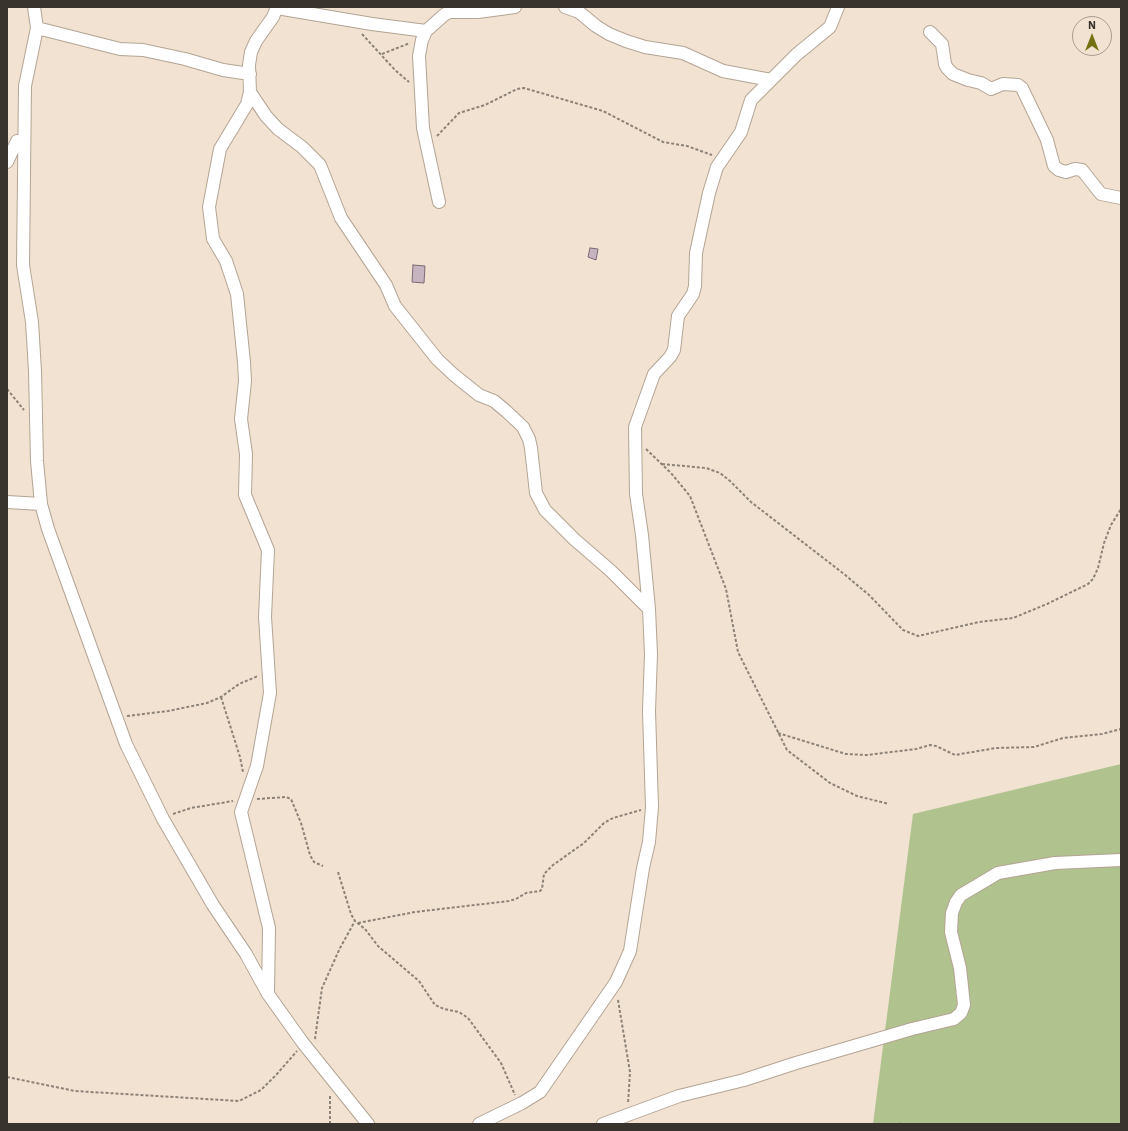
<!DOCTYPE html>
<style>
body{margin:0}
#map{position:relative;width:1128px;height:1131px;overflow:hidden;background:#f2e2d1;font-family:"IBM Plex Sans",sans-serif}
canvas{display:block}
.frame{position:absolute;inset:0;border:8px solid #39332d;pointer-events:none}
.north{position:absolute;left:1072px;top:16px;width:40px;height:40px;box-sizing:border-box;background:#f2e2d1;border:1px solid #a89c8f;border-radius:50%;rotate:0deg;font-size:11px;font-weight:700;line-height:16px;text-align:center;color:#39332d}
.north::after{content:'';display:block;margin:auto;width:14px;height:18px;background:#747113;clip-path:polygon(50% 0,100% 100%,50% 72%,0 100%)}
</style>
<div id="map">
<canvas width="1128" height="1131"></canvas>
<div class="frame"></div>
<div class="north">N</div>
</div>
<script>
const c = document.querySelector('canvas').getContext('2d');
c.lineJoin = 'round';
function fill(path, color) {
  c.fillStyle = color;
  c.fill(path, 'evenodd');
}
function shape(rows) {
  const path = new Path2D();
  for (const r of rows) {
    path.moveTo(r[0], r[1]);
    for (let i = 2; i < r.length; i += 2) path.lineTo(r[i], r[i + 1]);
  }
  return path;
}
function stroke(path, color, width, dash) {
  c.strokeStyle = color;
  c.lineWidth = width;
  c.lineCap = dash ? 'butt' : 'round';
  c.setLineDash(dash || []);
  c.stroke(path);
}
fill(shape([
 [1121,764,1121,1124,873,1124,913,814]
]), '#b0c38f');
const building = shape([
 [590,248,598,249,596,260,588,257,590,248],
 [413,265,425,266,424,283,412,282,413,265]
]);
fill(building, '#c7b4c1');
stroke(building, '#7a6975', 1);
const street = shape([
 [34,7,37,28,25,86,23,265,32,322,35,371,37,461,41,504,48,529,126,744,163,819,213,905,246,954,268,994,303,1043,368,1124],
 [565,7,579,12,596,26,609,34,626,41,645,47,683,53,723,71,771,80],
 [277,8,372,24,426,31,444,15,449,12,478,12,515,7],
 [37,28,120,49,143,50,185,59,223,70,250,74],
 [426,31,422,40,419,56,423,128,439,202],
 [930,32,942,44,945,64,947,68,953,74,968,80,981,83,991,89,1003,84,1018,85,1022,88,1047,140,1054,166,1059,170,1066,172,1075,169,1082,170,1101,194,1121,198],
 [250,92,266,116,278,129,302,147,320,165,341,218,386,285,395,306,437,359,454,375,479,395,494,401,506,411,523,427,529,439,531,448,536,493,545,510,574,539,611,571,649,609],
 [7,162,17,141],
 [7,502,41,504],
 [268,993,269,928,241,812,257,766,270,693,265,617,268,550,245,495,246,454,241,419,245,381,244,362,237,294,226,261,213,239,209,207,220,149,247,104,250,92,249,65,251,52,256,41,273,17,277,7],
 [479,1124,522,1103,540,1092,616,982,630,951,643,868,649,842,652,807,649,711,651,654,649,609,642,535,636,494,635,427,654,374,670,357,674,350,678,316,693,294,695,286,696,253,709,193,717,167,741,132,751,100,796,55,830,27,838,7],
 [603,1124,679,1096,744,1080,796,1063,912,1029,954,1019,961,1013,964,1005,960,968,951,932,952,913,956,902,961,895,998,873,1055,863,1121,860]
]);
stroke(street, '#b3a494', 14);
stroke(shape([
 [362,34,395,70,409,82],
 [382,54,410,43],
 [437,136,459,113,485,105,517,89,524,88,603,111,663,142,687,146,712,155],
 [7,389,24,410],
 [646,449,671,473,690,496,726,589,738,652,787,750,830,783,857,796,889,804],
 [662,464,706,468,720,473,730,481,751,502,844,574,869,595,903,630,918,636,979,622,1013,618,1047,604,1088,584,1093,579,1098,568,1104,543,1111,525,1121,509],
 [221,697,240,757,243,772],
 [127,716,168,711,207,703,221,697,239,684,258,676],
 [778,733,846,754,867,755,916,749,930,745,936,746,955,755,996,748,1034,747,1063,738,1102,734,1121,729],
 [257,799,286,797,291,799,301,823,310,855,314,862,323,866],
 [173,814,191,808,233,801],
 [338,872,351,914,355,921,365,929,378,946,419,981,435,1005,444,1009,459,1012,468,1018,501,1063,515,1095],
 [358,923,415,912,509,901,516,899,526,893,540,891,542,889,544,874,553,865,584,843,604,823,613,818,641,810],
 [618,1000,630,1072,628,1104],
 [315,1039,322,988,340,948,355,921],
 [7,1077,75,1091,239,1101,261,1090,277,1074,297,1051],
 [330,1124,330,1095],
 [900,1124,901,1123]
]), '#8c8277', 2, [3, 2]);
stroke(street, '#fff', 12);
</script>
